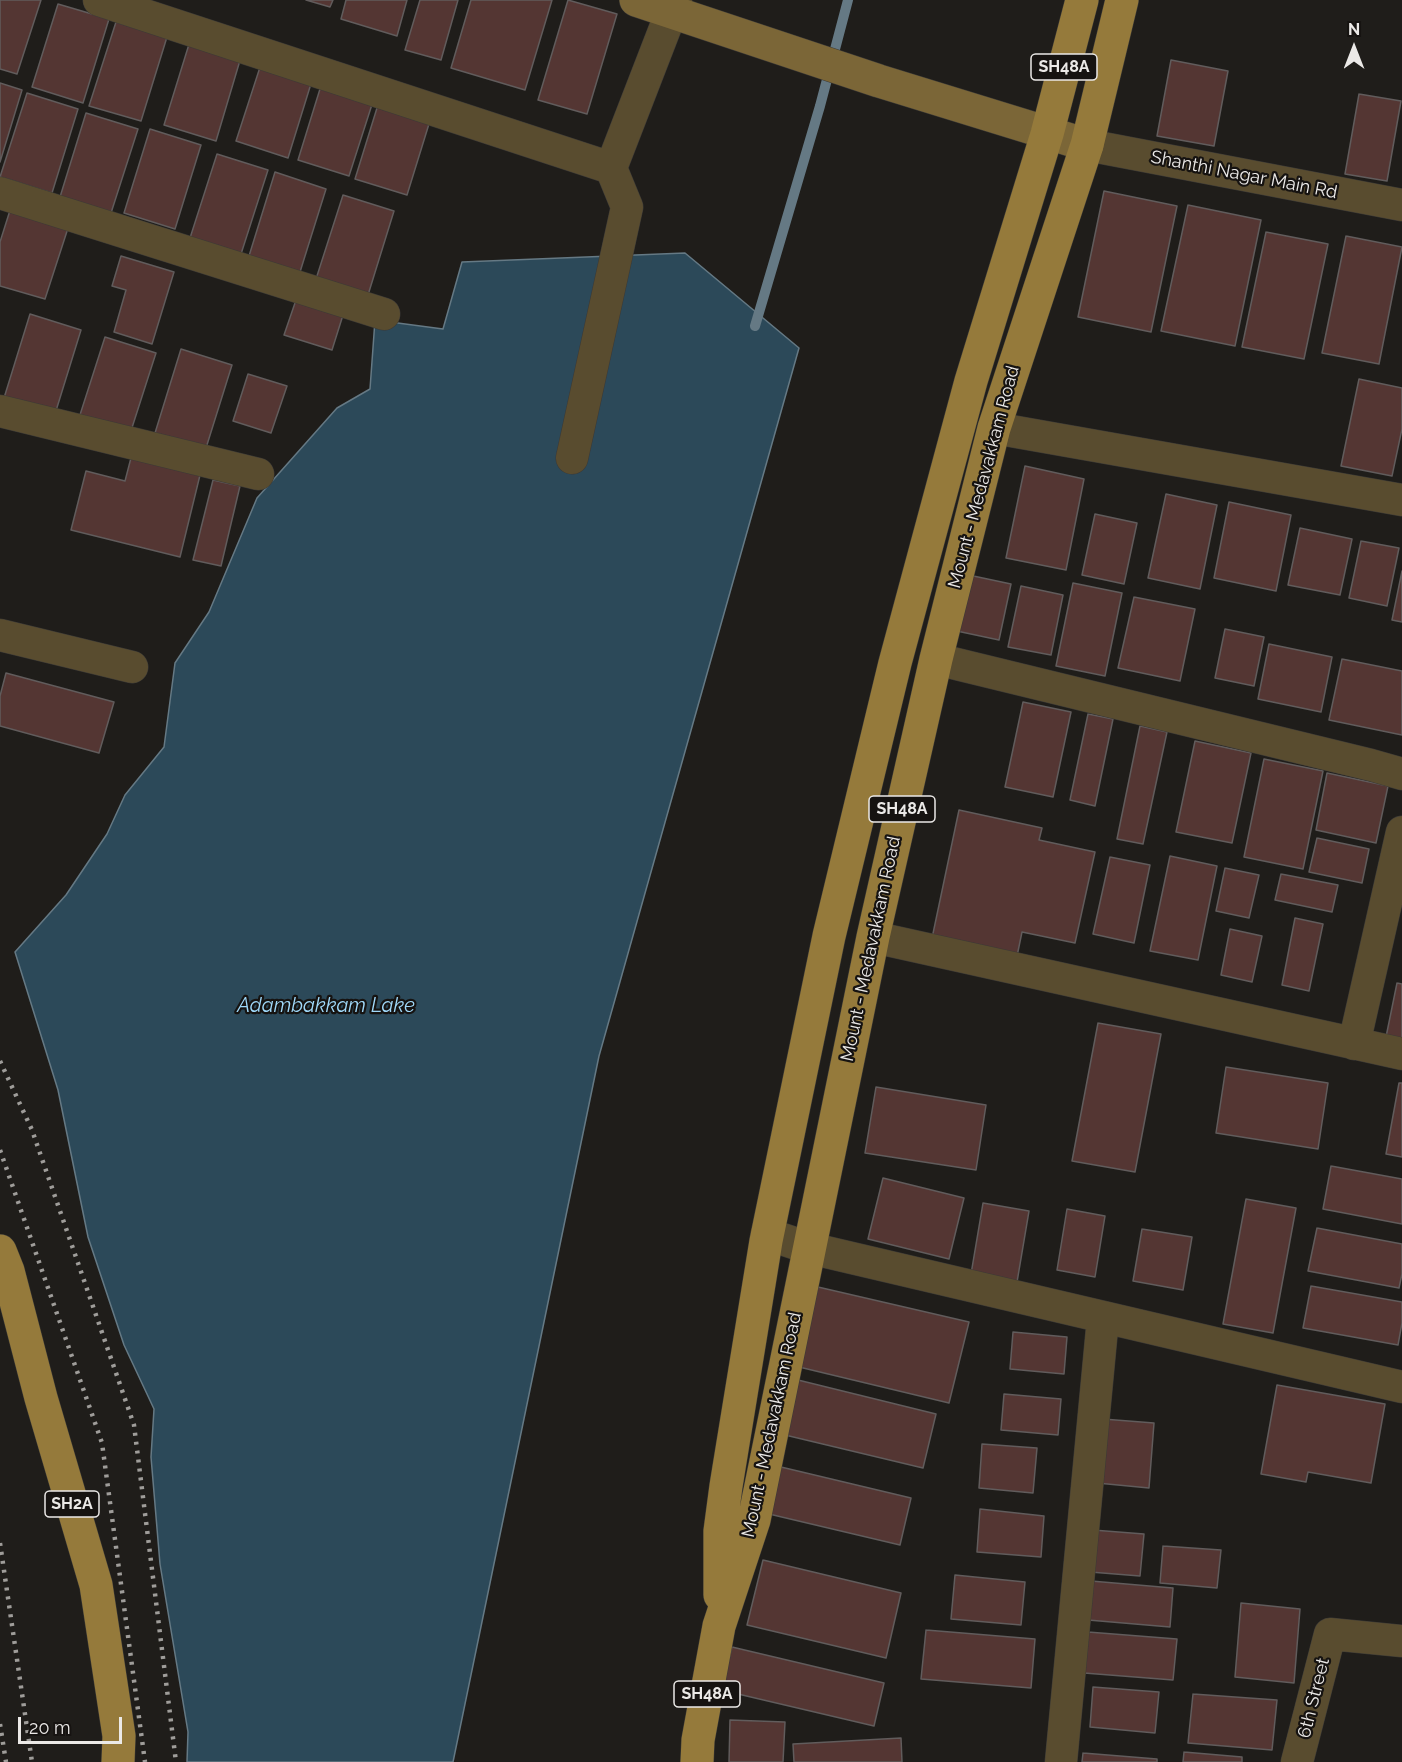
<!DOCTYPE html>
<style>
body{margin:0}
#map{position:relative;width:1402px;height:1762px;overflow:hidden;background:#1f1d1a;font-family:Raleway,sans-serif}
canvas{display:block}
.north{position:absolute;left:1324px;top:18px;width:60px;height:60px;-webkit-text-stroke:4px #161311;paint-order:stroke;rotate:0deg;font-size:16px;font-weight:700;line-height:24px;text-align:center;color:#ebe9e7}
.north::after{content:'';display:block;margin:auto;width:21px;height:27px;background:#ebe9e7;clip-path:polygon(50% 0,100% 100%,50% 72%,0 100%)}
.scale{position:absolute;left:18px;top:1717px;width:104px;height:27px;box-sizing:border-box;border:3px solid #ebe9e7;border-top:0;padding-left:8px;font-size:18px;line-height:21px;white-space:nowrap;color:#ebe9e7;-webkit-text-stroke:4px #161311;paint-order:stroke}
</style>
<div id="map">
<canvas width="1402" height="1762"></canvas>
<div class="north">N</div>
<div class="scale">20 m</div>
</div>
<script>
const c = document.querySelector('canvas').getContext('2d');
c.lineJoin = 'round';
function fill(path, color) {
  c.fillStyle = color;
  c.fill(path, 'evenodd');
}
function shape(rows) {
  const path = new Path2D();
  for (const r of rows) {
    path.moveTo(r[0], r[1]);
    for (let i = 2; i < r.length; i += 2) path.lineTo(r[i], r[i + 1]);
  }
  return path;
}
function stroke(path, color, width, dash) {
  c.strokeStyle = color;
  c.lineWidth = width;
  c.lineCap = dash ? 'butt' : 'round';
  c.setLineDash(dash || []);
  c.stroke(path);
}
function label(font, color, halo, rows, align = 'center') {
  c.font = font + ' Raleway,sans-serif';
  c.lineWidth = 4.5;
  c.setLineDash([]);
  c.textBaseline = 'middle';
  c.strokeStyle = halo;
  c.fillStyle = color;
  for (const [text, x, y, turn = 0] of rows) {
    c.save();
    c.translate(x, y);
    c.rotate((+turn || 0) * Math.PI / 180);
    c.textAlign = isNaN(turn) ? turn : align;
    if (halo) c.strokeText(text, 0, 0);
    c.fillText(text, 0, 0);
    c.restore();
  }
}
const water = shape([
 [685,253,799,348,599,1056,453,1762,187,1762,188,1732,160,1564,151,1457,154,1409,124,1345,88,1237,58,1090,15,952,66,895,107,834,125,795,164,747,175,663,209,612,257,498,337,408,370,389,375,320,443,329,462,262,685,253]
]);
fill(water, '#2c4959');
stroke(water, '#657984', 1.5);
stroke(shape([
 [755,326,820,106,848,0]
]), '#657984', 10);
const building = shape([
 [0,0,41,0,17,74,0,69,0,0],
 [306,0,333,0,330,7,306,0],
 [346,0,407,0,397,36,341,19,346,0],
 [420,0,458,0,441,60,405,50,420,0],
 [471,0,552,0,525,90,451,68,471,0],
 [568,0,617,14,587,114,538,100,568,0],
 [58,4,109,19,83,103,32,87,58,4],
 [116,22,167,37,141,121,89,106,116,22],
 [190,41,241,57,216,141,164,125,190,41],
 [263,58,314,74,288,158,236,141,263,58],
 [1171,60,1228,71,1214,146,1157,136,1171,60],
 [324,76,376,92,349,176,298,160,324,76],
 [0,83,22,90,0,162,0,83],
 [27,93,78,109,52,193,0,177,27,93],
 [1359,94,1401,101,1387,181,1345,174,1359,94],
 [381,95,433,111,407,195,355,179,381,95],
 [86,113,138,129,111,213,60,197,86,113],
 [150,129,201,145,175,229,124,213,150,129],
 [217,154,268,170,241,254,190,238,217,154],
 [275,172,326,189,300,272,249,256,275,172],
 [1104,191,1177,206,1151,332,1078,317,1104,191],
 [343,195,394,211,368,295,316,279,343,195],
 [12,204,70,222,45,299,0,286,0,242,12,204],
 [1188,205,1261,220,1235,346,1161,331,1188,205],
 [1266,232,1328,244,1304,359,1242,347,1266,232],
 [1346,236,1402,247,1379,364,1322,353,1346,236],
 [121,256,174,272,152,344,114,332,126,290,112,286,121,256],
 [296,300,343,315,332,350,284,335,296,300],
 [30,314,81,330,55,414,4,398,30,314],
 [105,337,156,353,129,437,78,421,105,337],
 [181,349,232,365,206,448,155,433,181,349],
 [248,374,287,386,271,433,233,421,248,374],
 [1359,379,1402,388,1402,429,1392,476,1341,466,1359,379],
 [132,454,201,471,180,557,71,530,86,471,125,481,132,454],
 [1025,466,1084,479,1066,570,1006,558,1025,466],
 [213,480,240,486,221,566,193,560,213,480],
 [1166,494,1217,505,1200,589,1148,578,1166,494],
 [1229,502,1291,515,1276,591,1214,578,1229,502],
 [1095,514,1137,523,1124,584,1082,575,1095,514],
 [1300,528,1352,539,1340,595,1288,585,1300,528],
 [1361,541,1399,548,1387,606,1349,598,1361,541],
 [1402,571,1402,622,1392,620,1402,571],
 [964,574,1011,584,999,640,952,630,964,574],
 [1073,583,1122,593,1105,676,1056,666,1073,583],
 [1021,586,1063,595,1051,655,1008,647,1021,586],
 [1134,597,1195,609,1180,681,1118,668,1134,597],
 [1225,629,1264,637,1254,686,1215,678,1225,629],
 [1269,644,1332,657,1321,712,1258,699,1269,644],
 [1342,659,1402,671,1402,735,1329,720,1342,659],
 [6,673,114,702,99,753,0,726,0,696,6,673],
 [1023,702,1071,712,1053,797,1005,787,1023,702],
 [1088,714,1113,719,1095,806,1070,800,1088,714],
 [1140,726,1167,732,1143,844,1117,839,1140,726],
 [1195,741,1251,753,1232,843,1176,832,1195,741],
 [1264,759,1323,771,1303,869,1244,857,1264,759],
 [1327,773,1388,786,1376,843,1316,830,1327,773],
 [959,810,1042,828,1039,840,1095,852,1075,943,1022,932,1016,961,931,943,959,810],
 [1317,838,1369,849,1362,883,1309,872,1317,838],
 [1170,856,1217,866,1198,960,1150,951,1170,856],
 [1110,857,1150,865,1134,943,1093,934,1110,857],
 [1225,868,1259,875,1249,918,1216,911,1225,868],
 [1281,874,1338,885,1332,912,1275,900,1281,874],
 [1295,918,1323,924,1309,991,1282,985,1295,918],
 [1230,929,1262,936,1252,982,1221,975,1230,929],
 [1397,983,1402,984,1402,1040,1386,1037,1397,983],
 [1098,1023,1161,1034,1135,1172,1072,1161,1098,1023],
 [1226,1067,1328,1083,1318,1149,1216,1133,1226,1067],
 [1399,1083,1402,1083,1402,1157,1386,1154,1399,1083],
 [876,1087,986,1105,976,1170,865,1153,876,1087],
 [1331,1166,1402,1179,1402,1224,1323,1209,1331,1166],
 [883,1178,964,1198,949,1259,868,1239,883,1178],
 [1246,1199,1296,1208,1273,1333,1223,1324,1246,1199],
 [983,1203,1029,1211,1017,1282,971,1274,983,1203],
 [1067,1209,1105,1216,1095,1277,1057,1270,1067,1209],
 [1317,1228,1402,1244,1402,1274,1399,1288,1308,1271,1317,1228],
 [1142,1229,1192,1237,1183,1290,1133,1281,1142,1229],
 [1311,1286,1402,1302,1402,1323,1398,1345,1303,1328,1311,1286],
 [818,1287,969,1322,949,1403,799,1367,818,1287],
 [1013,1332,1067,1337,1064,1374,1010,1369,1013,1332],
 [798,1380,936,1414,923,1468,785,1435,798,1380],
 [1277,1385,1385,1404,1371,1483,1308,1472,1306,1482,1261,1474,1277,1385],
 [1004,1394,1061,1399,1058,1435,1001,1430,1004,1394],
 [1103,1419,1154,1423,1149,1488,1097,1483,1103,1419],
 [982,1444,1037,1448,1033,1493,979,1488,982,1444],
 [781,1467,911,1498,900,1545,769,1514,781,1467],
 [980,1509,1044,1516,1041,1557,977,1552,980,1509],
 [1093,1530,1144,1534,1140,1576,1090,1572,1093,1530],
 [1163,1546,1221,1550,1217,1588,1160,1583,1163,1546],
 [763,1560,901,1593,886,1658,747,1625,763,1560],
 [955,1575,1025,1582,1021,1625,951,1619,955,1575],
 [1091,1581,1173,1588,1170,1627,1088,1620,1091,1581],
 [1241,1603,1300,1609,1294,1683,1235,1677,1241,1603],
 [926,1630,1035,1639,1031,1688,921,1679,926,1630],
 [1088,1632,1177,1639,1173,1680,1084,1673,1088,1632],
 [732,1647,884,1683,874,1726,721,1690,732,1647],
 [1093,1687,1159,1692,1155,1733,1090,1727,1093,1687],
 [1193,1694,1277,1700,1272,1750,1188,1743,1193,1694],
 [730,1720,785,1722,783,1762,729,1762,730,1720],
 [901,1738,902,1762,794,1762,793,1744,901,1738],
 [1184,1752,1242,1757,1242,1762,1183,1762,1184,1752],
 [1083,1753,1157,1759,1157,1762,1082,1762,1083,1753]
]);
fill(building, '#543633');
stroke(building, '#615c5c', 1.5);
const street = shape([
 [99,0,611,168],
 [1087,145,1402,205],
 [0,193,384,314],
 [0,411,258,474],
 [994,428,1402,500],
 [572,458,627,207,611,168,676,0],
 [0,635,132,667],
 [936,659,1371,765,1402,774],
 [873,937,1402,1054],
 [1354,1044,1402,832],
 [767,1234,809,1248,1402,1387],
 [1061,1762,1103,1318],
 [1297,1762,1330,1634,1402,1641]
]);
const secondary = shape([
 [636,0,879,81,1087,145]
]);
const primary = shape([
 [0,1251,8,1271,41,1398,96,1585,119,1736,118,1762],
 [720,1595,720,1531,726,1486,766,1241,829,936,895,663,971,381,1047,134,1082,0],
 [697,1762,698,1740,719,1626,754,1520,873,937,936,659,994,428,1087,145,1122,0]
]);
stroke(street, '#3c3a37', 33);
stroke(secondary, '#3c3a37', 34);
stroke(primary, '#3c3a37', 34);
stroke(street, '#594c2f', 32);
stroke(secondary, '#7b6637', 33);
stroke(primary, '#957a3b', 33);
stroke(shape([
 [0,1061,32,1130,134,1425,176,1762],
 [0,1150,102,1443,145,1762],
 [0,1543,32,1762],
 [0,1724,6,1762]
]), '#9f9d9a', 4.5, [3, 6]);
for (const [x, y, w] of [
 [1064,67,66],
 [902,809,66],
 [72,1504,54],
 [707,1694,66]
]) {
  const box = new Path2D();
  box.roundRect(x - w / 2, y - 13, w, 26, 4.5);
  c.fillStyle = '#161311';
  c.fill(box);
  stroke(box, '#ebe9e7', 1.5);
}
label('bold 16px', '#ebe9e7', null, [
 ["SH48A",1064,67],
 ["SH48A",902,809],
 ["SH2A",72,1504],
 ["SH48A",707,1694]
]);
label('18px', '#ebe9e7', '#161311', [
 ["Shanthi Nagar Main Rd",1244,175,11],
 ["Mount - Medavakkam Road",984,477,-75],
 ["Mount - Medavakkam Road",871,949,-78],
 ["Mount - Medavakkam Road",772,1425,-78],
 ["6th Street",1314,1698,-76]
]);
label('italic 20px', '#a0d9fa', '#161311', [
 ["Adambakkam Lake",326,1006]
]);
</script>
